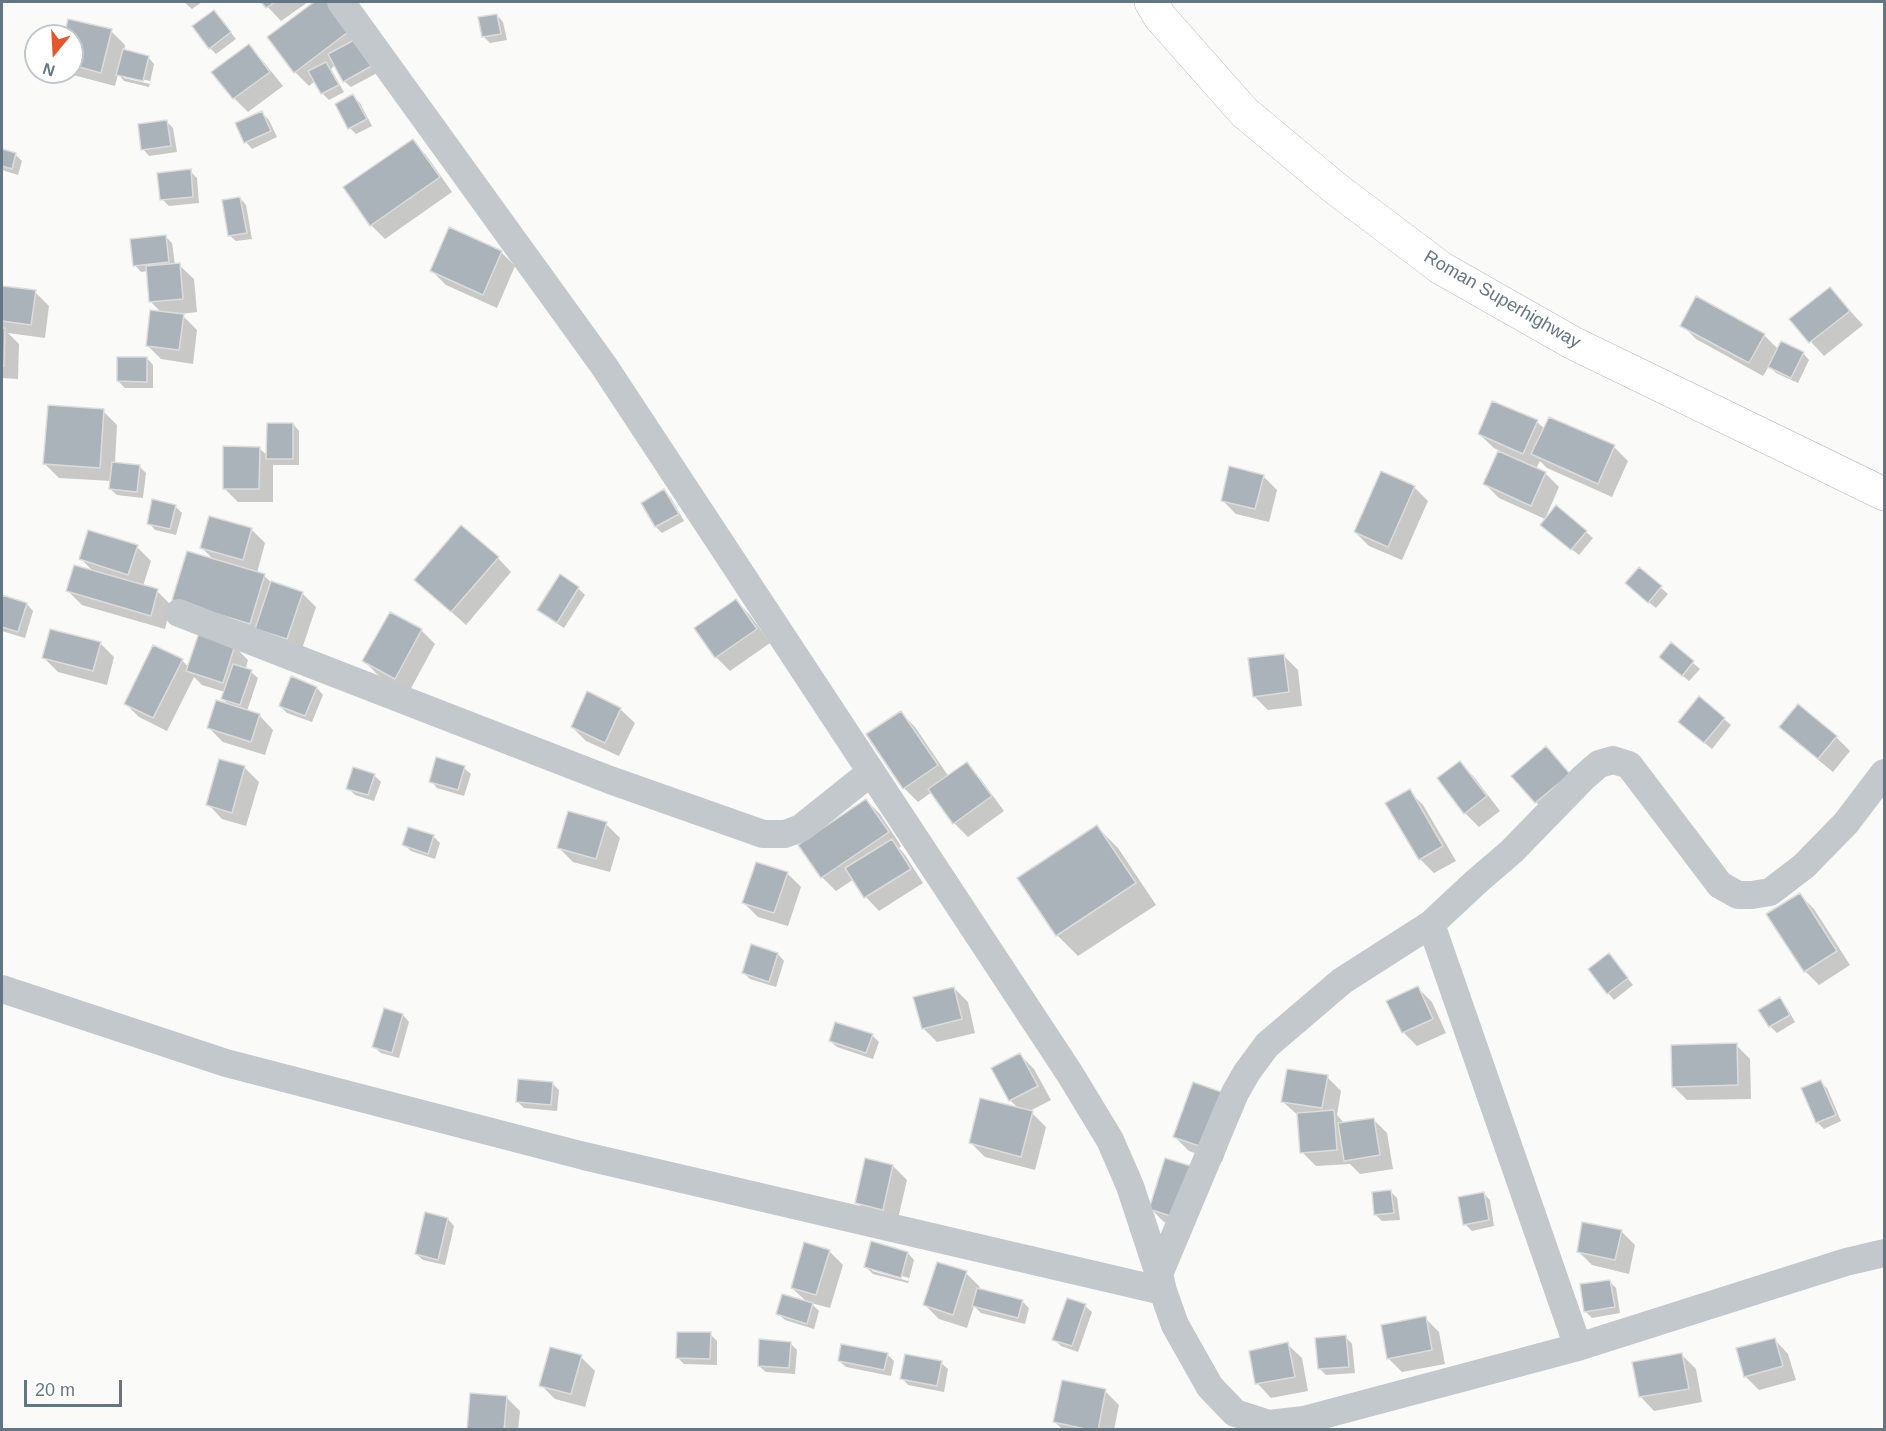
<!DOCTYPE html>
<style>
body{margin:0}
#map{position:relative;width:1886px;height:1431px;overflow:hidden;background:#fafaf8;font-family:Arial,sans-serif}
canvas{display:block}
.frame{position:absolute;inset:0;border:3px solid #657683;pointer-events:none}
.north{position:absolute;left:24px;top:24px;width:60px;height:60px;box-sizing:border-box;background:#fff;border:2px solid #c1c8cd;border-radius:50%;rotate:198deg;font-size:16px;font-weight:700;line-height:24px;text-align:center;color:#657683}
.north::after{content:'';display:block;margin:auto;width:21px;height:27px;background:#e4572e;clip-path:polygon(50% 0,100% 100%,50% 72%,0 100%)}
.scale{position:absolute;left:24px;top:1380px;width:98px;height:27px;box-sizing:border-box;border:3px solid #657683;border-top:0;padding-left:8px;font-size:18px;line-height:21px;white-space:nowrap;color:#657683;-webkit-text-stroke:4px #fff;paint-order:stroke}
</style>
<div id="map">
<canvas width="1886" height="1431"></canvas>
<div class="frame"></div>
<div class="north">N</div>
<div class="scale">20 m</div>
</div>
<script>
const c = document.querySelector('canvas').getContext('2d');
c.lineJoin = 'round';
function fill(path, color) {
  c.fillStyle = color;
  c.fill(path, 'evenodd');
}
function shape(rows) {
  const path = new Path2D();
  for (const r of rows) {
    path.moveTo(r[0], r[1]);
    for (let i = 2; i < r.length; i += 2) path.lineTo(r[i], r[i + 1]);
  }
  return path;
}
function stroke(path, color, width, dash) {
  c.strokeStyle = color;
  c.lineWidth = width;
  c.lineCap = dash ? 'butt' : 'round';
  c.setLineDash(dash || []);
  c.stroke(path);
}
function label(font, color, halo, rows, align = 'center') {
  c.font = font + ' Arial,sans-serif';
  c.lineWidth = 6;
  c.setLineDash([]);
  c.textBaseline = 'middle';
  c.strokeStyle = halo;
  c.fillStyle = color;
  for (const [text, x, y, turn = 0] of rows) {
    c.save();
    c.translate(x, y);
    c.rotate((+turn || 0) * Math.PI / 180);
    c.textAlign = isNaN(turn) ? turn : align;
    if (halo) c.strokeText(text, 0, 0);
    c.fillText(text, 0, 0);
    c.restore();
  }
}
fill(shape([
 [184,2,202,2,192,9],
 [263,2,308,2,281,21],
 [316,2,331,2,381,71,351,87,344,81,335,65,331,69,344,92,329,100,322,93,315,81,309,86,295,72,269,37],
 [214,11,236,39,216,54,210,48],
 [497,15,503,22,507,40,490,43,484,37],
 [111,31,125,45,124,51,148,57,154,64,149,87,124,81,118,74,115,86,73,75,70,72,72,72,72,36,65,36],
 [124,75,150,81,150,84,124,78],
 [248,46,262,60,283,86,248,112,234,98],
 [353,96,360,103,372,126,356,134,350,128],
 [262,113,269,120,277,137,252,149,246,142],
 [167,122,173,128,177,152,149,156,143,149],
 [412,141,426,155,452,192,385,239,371,225],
 [2,151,15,154,22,161,18,175,2,170],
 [190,171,197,178,199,203,169,206,162,199],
 [240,198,246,205,252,239,236,241,229,235],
 [166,237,172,243,175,265,179,265,194,279,197,312,181,314,197,330,193,364,161,359,147,345,162,313,150,301,148,271,141,272,135,265],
 [501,252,515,266,497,308,446,285,432,271],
 [2,287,35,292,49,306,45,338,8,333,19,344,18,379,2,378,2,330,3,330,2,328],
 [1830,289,1863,325,1824,356,1791,320],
 [1682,325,1764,335,1778,349,1803,353,1809,360,1798,383,1776,373,1769,366,1763,376,1696,339],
 [147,358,153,365,153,388,125,388,118,381],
 [103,411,117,425,115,463,139,466,146,473,143,498,117,495,110,489,111,481,59,478,45,464],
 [1537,422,1545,429,1614,447,1628,461,1612,497,1547,468,1540,461,1536,469,1545,473,1559,487,1545,519,1499,498,1485,484,1500,451,1494,448,1479,434],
 [293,424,299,431,299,465,273,465,273,502,238,502,224,488,259,448,268,456],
 [1263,476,1277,490,1269,522,1236,514,1222,500],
 [1414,487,1428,501,1402,560,1369,546,1355,532],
 [664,491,671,498,684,521,662,533,656,527,643,504],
 [175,506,182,513,176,535,155,530,149,523],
 [1556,507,1593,538,1579,555,1549,531],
 [251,529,265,543,257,573,264,576,272,583,302,593,316,607,301,652,187,614,215,561,202,548],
 [137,547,151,561,143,586,157,591,171,605,165,629,82,605,68,591,94,572,81,559],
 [498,558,511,572,466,625,416,580],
 [1639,569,1668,594,1656,608,1633,590],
 [560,576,578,588,585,595,564,628,546,616,539,610],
 [2,596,27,604,33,611,25,638,2,631],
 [736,601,750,615,770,643,730,671,716,657],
 [421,630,435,644,409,692,378,675,364,661],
 [100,643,114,657,107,685,58,672,44,658],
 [1672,645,1700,669,1689,681,1668,664],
 [234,646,248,660,245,670,251,672,258,678,247,711,259,715,273,730,265,755,223,742,209,728,230,706,223,699,225,692,202,685,194,677,167,731,139,717,125,703,182,660,189,668],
 [1284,656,1298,670,1302,706,1268,710,1254,696],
 [292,678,317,688,323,695,312,722,287,713,280,706],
 [1699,698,1731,725,1712,749,1686,728],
 [620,709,635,723,619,756,586,741,572,727],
 [901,713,915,727,949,777,966,764,980,778,1004,811,968,837,954,823,932,792,918,802,904,788],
 [1781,727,1836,737,1850,751,1833,772,1795,741],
 [1546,748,1583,788,1550,816,1536,802],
 [220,761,245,768,259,782,246,826,222,819,208,804],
 [1460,763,1474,777,1500,811,1479,827,1465,813],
 [464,768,471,774,464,796,437,788,431,781],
 [374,775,381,782,374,801,355,795,348,788],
 [1409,791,1423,805,1456,861,1434,873,1420,859],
 [866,800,880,814,901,846,899,848,905,855,923,883,879,911,866,897,854,879,836,891,822,877],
 [606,824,620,838,610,872,573,862,559,848],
 [1097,827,1118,848,1156,905,1078,956,1057,935],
 [433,836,440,843,435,859,411,851,404,845],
 [787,873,801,887,788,926,758,917,744,903],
 [1800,895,1814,909,1850,965,1819,985,1805,971],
 [778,954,784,961,776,987,750,979,743,972],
 [1609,955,1633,985,1614,1000,1608,993],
 [954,988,968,1002,975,1033,937,1042,923,1028],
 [1418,988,1432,1002,1446,1033,1417,1046,1403,1032],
 [1779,999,1786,1006,1795,1022,1777,1033,1770,1026],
 [403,1015,409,1022,399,1058,381,1053,374,1047],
 [872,1035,879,1042,873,1059,837,1047,830,1041],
 [1736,1045,1750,1059,1751,1099,1687,1100,1673,1086],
 [1020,1055,1034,1069,1051,1100,1028,1112,1032,1113,1046,1127,1035,1170,985,1157,971,1143,1020,1110,1010,1100],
 [1327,1077,1341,1091,1337,1115,1345,1124,1373,1119,1387,1133,1393,1169,1360,1174,1350,1164,1316,1166,1302,1152,1299,1116,1283,1102],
 [1820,1082,1827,1088,1841,1121,1824,1129,1817,1122],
 [553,1084,559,1090,557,1111,524,1108,517,1101],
 [1240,1109,1222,1162,1189,1151,1175,1137],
 [1166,1160,1191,1231,1164,1222,1150,1208],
 [893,1166,907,1180,897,1223,871,1217,857,1202],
 [1390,1191,1397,1198,1400,1220,1382,1221,1376,1215],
 [1483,1193,1490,1200,1494,1226,1472,1231,1465,1224],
 [448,1219,454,1226,445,1265,423,1260,416,1254],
 [1621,1231,1635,1245,1629,1274,1592,1265,1578,1251],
 [829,1251,843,1265,830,1308,811,1303,819,1311,814,1329,785,1320,778,1314,808,1303,792,1288],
 [908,1253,914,1260,908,1283,873,1274,866,1267],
 [872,1268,909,1278,908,1281,872,1271],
 [966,1273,980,1287,979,1290,1022,1301,1029,1308,1025,1324,981,1313,974,1306,967,1328,939,1319,925,1305],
 [1609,1281,1616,1288,1620,1313,1592,1318,1585,1311],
 [1085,1306,1092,1312,1078,1352,1061,1346,1054,1339],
 [1425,1318,1439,1332,1445,1364,1402,1372,1388,1358],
 [710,1334,717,1341,717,1365,684,1364,678,1358],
 [1346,1337,1352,1344,1355,1373,1326,1375,1319,1368],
 [1774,1339,1788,1354,1796,1380,1759,1390,1745,1376],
 [790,1343,797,1350,795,1374,766,1372,759,1366],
 [1287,1344,1302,1358,1308,1391,1271,1398,1257,1383],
 [887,1354,894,1361,891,1376,846,1367,839,1361],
 [1682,1355,1696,1369,1702,1402,1654,1411,1640,1396],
 [581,1357,595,1371,585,1407,555,1399,541,1385],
 [941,1363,948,1369,944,1392,908,1385,902,1378],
 [1105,1391,1119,1405,1114,1430,1063,1430,1055,1422],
 [506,1397,520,1411,518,1430,468,1430]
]), '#0003');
const building = shape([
 [261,2,275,2,266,8,261,2],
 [314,2,331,2,352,29,294,73,267,37,314,2],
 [214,10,231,32,209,49,192,26,214,10],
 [497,14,501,34,482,37,478,17,497,14],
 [68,19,112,29,101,73,72,65,72,36,64,36,68,19],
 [360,37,375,64,343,82,328,54,360,37],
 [249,44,270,72,233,99,211,72,249,44],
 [123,49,149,56,143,81,116,75,123,49],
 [326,62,339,85,321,94,308,71,326,62],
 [353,94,367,119,348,129,335,104,353,94],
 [262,111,271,131,244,143,235,123,262,111],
 [167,120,171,146,141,150,138,124,167,120],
 [413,139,440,177,370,226,343,187,413,139],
 [2,149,16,153,12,169,2,166,2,149],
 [191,169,193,197,160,200,157,173,191,169],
 [240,197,247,233,228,236,222,200,240,197],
 [449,227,502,251,483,295,430,271,449,227],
 [166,235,169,262,133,266,130,239,166,235],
 [180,263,183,299,149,302,146,266,180,263],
 [2,286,36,290,31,325,2,321,2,286],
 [1830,287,1850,311,1809,343,1789,319,1830,287],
 [1696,296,1765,334,1749,363,1680,326,1696,296],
 [150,310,184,314,179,350,146,346,150,310],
 [2,328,5,328,4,366,2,366,2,328],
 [1781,341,1804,352,1791,378,1768,367,1781,341],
 [117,357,147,357,147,382,117,381,117,357],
 [1492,401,1538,420,1523,454,1478,434,1492,401],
 [48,405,104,409,100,468,43,464,48,405],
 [1549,417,1615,445,1598,484,1531,454,1549,417],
 [267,423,293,423,293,459,266,459,267,423],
 [223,446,260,447,259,489,223,489,223,446],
 [1498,451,1546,472,1531,506,1483,484,1498,451],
 [112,462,140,465,137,492,109,489,112,462],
 [1229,466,1264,475,1255,509,1221,501,1229,466],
 [1381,471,1415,486,1388,547,1354,532,1381,471],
 [664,489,679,514,655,527,641,503,664,489],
 [152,499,176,505,170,529,147,524,152,499],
 [1556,505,1587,531,1571,550,1540,525,1556,505],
 [209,516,252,528,243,560,200,548,209,516],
 [461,525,499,557,451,612,414,580,461,525],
 [88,530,138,545,128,575,79,559,88,530],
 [187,551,265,574,250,624,172,600,187,551],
 [74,565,158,589,151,616,66,591,74,565],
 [1639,567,1662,586,1648,603,1625,583,1639,567],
 [560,574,579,587,557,623,537,610,560,574],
 [271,581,303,592,287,639,255,629,271,581],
 [2,595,27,603,18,632,2,627,2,595],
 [736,599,757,629,715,658,694,628,736,599],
 [390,612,422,629,395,679,362,661,390,612],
 [50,629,101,642,93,671,42,658,50,629],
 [199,633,235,645,223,683,186,671,199,633],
 [1671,642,1694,661,1682,676,1659,657,1671,642],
 [153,645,183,659,153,718,124,704,153,645],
 [1284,654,1289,692,1253,697,1248,658,1284,654],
 [233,664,252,670,240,705,221,699,233,664],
 [291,676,317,687,305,716,279,706,291,676],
 [587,691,621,708,605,743,571,727,587,691],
 [1699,696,1725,718,1704,743,1678,722,1699,696],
 [216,700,260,714,251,742,207,728,216,700],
 [1798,704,1837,736,1818,759,1779,727,1798,704],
 [901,711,938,765,903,789,866,734,901,711],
 [1546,746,1570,774,1535,803,1511,776,1546,746],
 [436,757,465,766,458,790,429,782,436,757],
 [219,759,245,766,232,813,206,805,219,759],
 [1460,761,1487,796,1464,814,1437,778,1460,761],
 [967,762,992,796,953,824,928,789,967,762],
 [353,767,375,774,368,795,346,789,353,767],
 [1410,789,1443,846,1419,860,1385,803,1410,789],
 [866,799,889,832,821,878,798,845,866,799],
 [568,811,607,822,596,859,557,848,568,811],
 [1097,825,1136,883,1056,936,1017,878,1097,825],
 [408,827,434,835,428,854,402,845,408,827],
 [892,839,911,869,864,898,845,868,892,839],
 [756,862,788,872,774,913,742,903,756,862],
 [1800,893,1837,951,1804,972,1766,914,1800,893],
 [751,944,778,953,769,982,742,973,751,944],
 [1609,953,1628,978,1607,994,1588,969,1609,953],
 [1418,986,1433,1019,1402,1033,1386,1001,1418,986],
 [954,987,962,1019,922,1029,913,997,954,987],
 [1780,997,1790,1015,1769,1027,1758,1010,1780,997],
 [384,1008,403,1014,392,1053,372,1047,384,1008],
 [835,1022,873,1034,866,1053,829,1041,835,1022],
 [1737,1043,1738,1085,1672,1087,1671,1045,1737,1043],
 [1020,1053,1038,1086,1009,1101,991,1068,1020,1053],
 [1287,1069,1328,1075,1322,1108,1281,1102,1287,1069],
 [518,1079,553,1082,551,1105,516,1102,518,1079],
 [1821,1080,1836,1115,1816,1123,1801,1088,1821,1080],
 [1193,1082,1227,1094,1208,1149,1173,1137,1193,1082],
 [980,1098,1033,1111,1021,1157,969,1143,980,1098],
 [1334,1110,1337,1150,1300,1153,1297,1113,1334,1110],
 [1374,1118,1380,1155,1344,1161,1338,1123,1374,1118],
 [865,1158,893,1165,883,1210,855,1203,865,1158],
 [1165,1158,1194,1167,1177,1218,1149,1209,1165,1158],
 [1391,1190,1394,1213,1374,1215,1372,1192,1391,1190],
 [1484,1192,1489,1220,1463,1225,1458,1197,1484,1192],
 [425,1212,448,1218,438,1260,415,1254,425,1212],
 [1582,1222,1622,1230,1615,1260,1577,1252,1582,1222],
 [871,1241,908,1252,901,1278,864,1267,871,1241],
 [804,1242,830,1250,816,1295,791,1288,804,1242],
 [937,1262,967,1271,953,1315,923,1305,937,1262],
 [1610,1280,1615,1307,1584,1312,1580,1284,1610,1280],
 [977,1288,1023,1300,1018,1318,972,1306,977,1288],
 [782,1294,813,1303,807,1324,776,1314,782,1294],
 [1067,1298,1086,1304,1072,1346,1052,1340,1067,1298],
 [1426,1316,1432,1350,1387,1359,1381,1325,1426,1316],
 [677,1332,711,1332,710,1359,676,1358,677,1332],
 [1346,1335,1349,1367,1318,1369,1315,1338,1346,1335],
 [1775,1338,1783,1366,1744,1377,1736,1348,1775,1338],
 [759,1339,791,1342,789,1368,758,1366,759,1339],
 [1288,1342,1295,1377,1255,1384,1249,1351,1288,1342],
 [841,1344,888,1353,884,1370,838,1361,841,1344],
 [550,1347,582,1355,571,1394,539,1386,550,1347],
 [1682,1353,1689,1389,1639,1397,1632,1362,1682,1353],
 [905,1354,942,1361,937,1386,900,1379,905,1354],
 [1062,1380,1106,1389,1098,1430,1090,1430,1053,1422,1062,1380],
 [470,1393,507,1396,504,1430,467,1430,470,1393]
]);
fill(building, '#aab3b9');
stroke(building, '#dcdcda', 1.5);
const primary = shape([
 [1151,2,1160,17,1244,112,1335,188,1441,268,1573,343,1884,494]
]);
stroke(primary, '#b5babe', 34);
stroke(shape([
 [341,2,604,366,1070,1074,1110,1140,1130,1186,1159,1274,1163,1291,1175,1325,1210,1387,1235,1413,1269,1424,1304,1420,1578,1347,1846,1262,1884,1253],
 [179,613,610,780,763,834,785,834,801,828,871,772],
 [1431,924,1578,1347],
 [2,989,226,1063,584,1156,1163,1291],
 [1159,1274,1235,1093,1247,1072,1267,1045,1342,981,1431,924,1476,882,1512,851,1583,778,1599,764,1613,760,1629,765,1720,885,1738,895,1752,895,1770,892,1804,866,1846,823,1884,773]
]), '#c3c8cc', 28);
stroke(primary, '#fff', 33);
label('18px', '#657683', '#fff', [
 ["Roman Superhighway",1502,300,30]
]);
</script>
